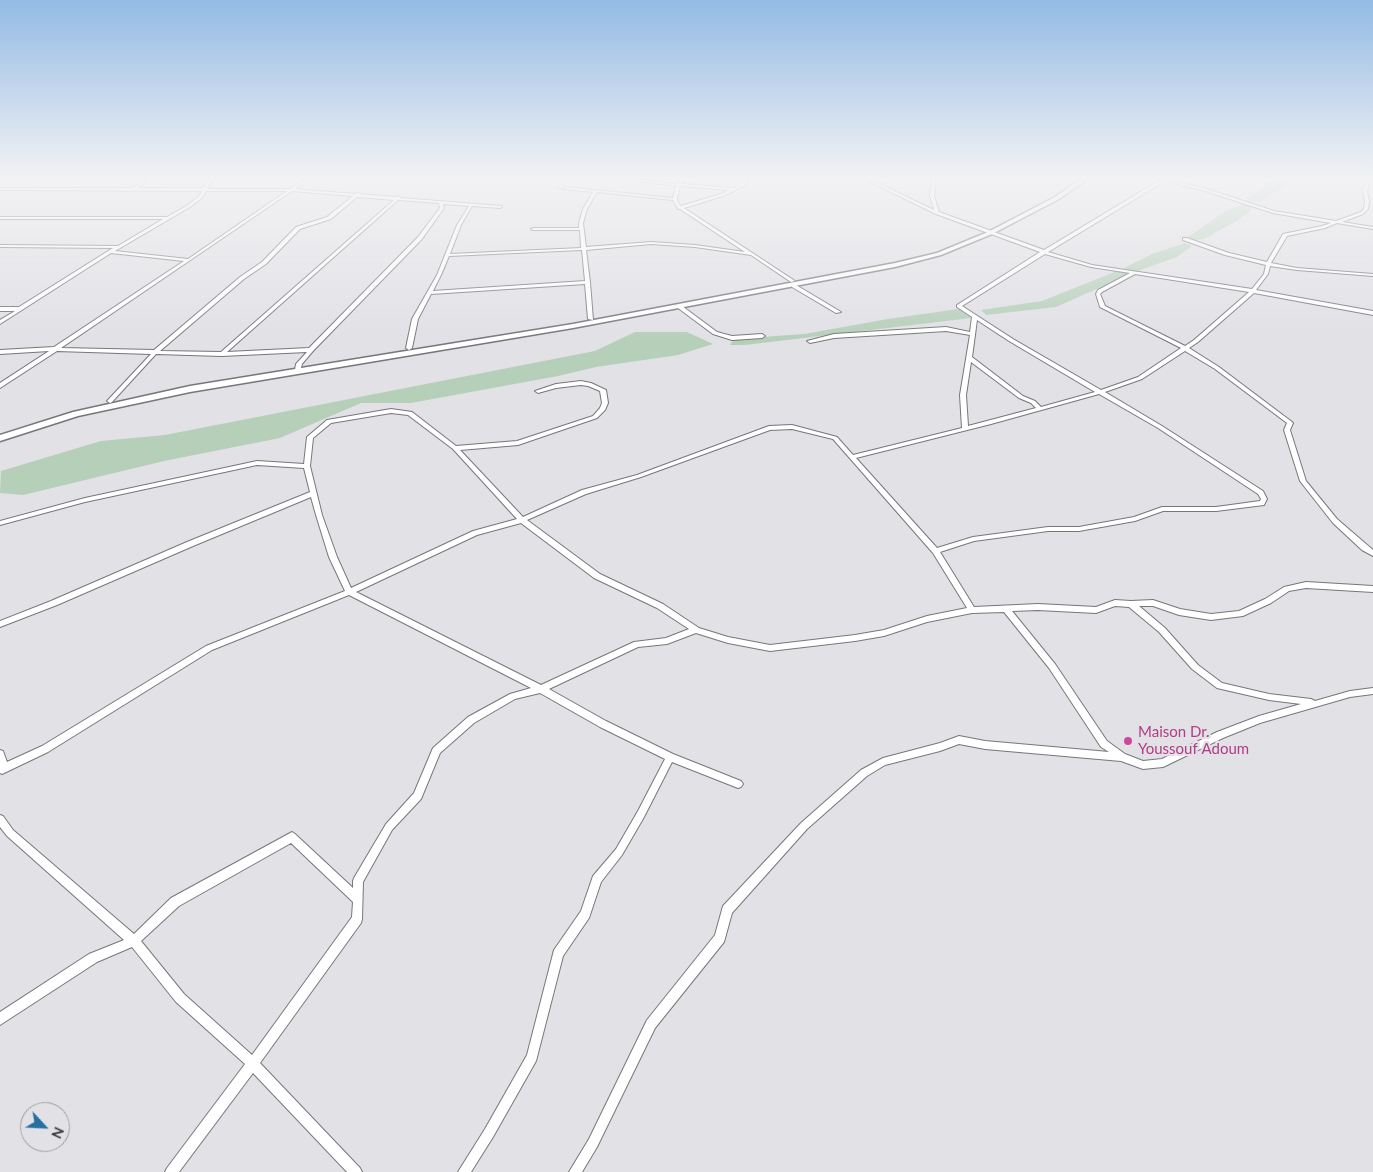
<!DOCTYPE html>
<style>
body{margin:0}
#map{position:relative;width:1373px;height:1172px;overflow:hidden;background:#e1e1e6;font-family:Lato,sans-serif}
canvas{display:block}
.north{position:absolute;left:20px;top:1102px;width:50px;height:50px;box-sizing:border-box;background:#e1e1e6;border:1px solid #9e9ea2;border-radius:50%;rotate:115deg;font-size:14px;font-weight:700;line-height:20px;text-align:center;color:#39393b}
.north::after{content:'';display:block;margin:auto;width:18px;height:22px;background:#256fa3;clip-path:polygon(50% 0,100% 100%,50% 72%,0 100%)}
</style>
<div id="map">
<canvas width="1373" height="1172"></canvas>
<div class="north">N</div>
</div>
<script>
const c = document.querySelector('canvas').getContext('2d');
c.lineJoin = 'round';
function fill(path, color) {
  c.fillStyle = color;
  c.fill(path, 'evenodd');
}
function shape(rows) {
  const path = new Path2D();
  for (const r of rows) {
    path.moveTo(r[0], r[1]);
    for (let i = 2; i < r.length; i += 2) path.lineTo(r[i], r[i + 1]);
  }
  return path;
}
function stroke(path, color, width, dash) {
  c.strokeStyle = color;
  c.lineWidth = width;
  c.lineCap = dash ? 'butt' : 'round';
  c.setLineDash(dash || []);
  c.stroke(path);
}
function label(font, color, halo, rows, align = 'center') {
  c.font = font + ' Lato,sans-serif';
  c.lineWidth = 4.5;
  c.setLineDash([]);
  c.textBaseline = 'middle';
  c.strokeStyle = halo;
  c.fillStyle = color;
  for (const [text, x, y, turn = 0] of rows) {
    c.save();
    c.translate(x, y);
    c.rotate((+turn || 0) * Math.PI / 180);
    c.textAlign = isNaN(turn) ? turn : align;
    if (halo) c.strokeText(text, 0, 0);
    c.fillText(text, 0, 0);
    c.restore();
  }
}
fill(shape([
 [1279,177,1301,177,1259,202,1246,201,1268,183],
 [1244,204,1252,206,1250,212,1233,223,1204,239,1195,240,1188,237,1227,210],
 [1185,243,1192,246,1177,257,1135,272,1124,268,1152,254],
 [1117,271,1130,274,1056,307,986,315,981,310,1042,301],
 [958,309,971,318,745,345,730,345,734,339,804,334,888,319],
 [635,332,687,332,713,344,678,355,596,367,558,376,411,403,361,403,280,438,164,461,23,495,0,493,1,471,101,441,165,435,595,351]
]), '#b6cfb9');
const street = shape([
 [147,177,151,177,138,188,203,188,207,182,212,177,216,177,210,184,207,189,290,189,307,177,312,177,295,189,355,194,358,193,360,194,396,197,399,196,401,198,501,206,502,207,500,208,472,206,461,225,450,254,581,248,580,230,533,230,531,229,533,228,579,228,579,223,583,209,593,192,564,189,559,187,558,183,564,177,568,177,562,183,562,185,565,187,673,198,676,186,636,181,632,177,636,177,637,179,677,184,683,177,687,177,681,184,734,188,742,183,746,177,750,177,745,185,736,190,723,196,684,208,795,281,791,282,751,255,695,247,651,244,586,250,590,282,593,320,588,319,585,284,431,294,418,319,412,348,409,350,406,348,412,319,437,275,457,225,469,206,443,204,444,208,422,239,313,351,302,364,300,371,296,371,295,370,296,364,307,352,222,356,156,354,112,402,110,403,107,401,108,400,151,354,57,351,0,388,0,383,49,351,0,354,0,350,54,347,184,261,111,253,0,324,0,320,15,311,0,311,0,307,19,307,113,248,0,247,0,245,118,246,163,219,0,219,0,217,167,217,188,205,199,196,202,191,0,190,0,188,133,188,147,177],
 [680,186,729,190,721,194,681,206,679,204,677,199,680,186],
 [206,191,287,191,188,259,115,251,190,207,202,198,206,191],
 [292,191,353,196,327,217,296,227,262,262,240,277,154,350,61,348,292,191],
 [597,192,673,200,678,209,680,209,745,252,695,245,651,242,586,247,583,223,587,209,597,192],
 [357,197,394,200,221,352,160,351,244,279,266,264,300,229,331,219,357,197],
 [398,200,439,203,440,208,418,237,309,348,227,352,398,200],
 [582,250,585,281,433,291,441,275,449,256,582,250],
 [860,177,865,177,934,210,930,196,932,177,936,177,934,196,939,212,1044,250,1160,180,1147,177,1164,179,1207,189,1274,211,1336,221,1361,212,1364,209,1365,201,1363,191,1367,177,1371,177,1367,191,1369,201,1368,209,1363,214,1342,222,1373,227,1373,229,1337,223,1325,228,1287,236,1271,263,1297,268,1373,274,1373,276,1297,270,1270,266,1268,274,1256,290,1373,311,1373,315,1254,293,1198,342,1189,348,1219,367,1292,422,1293,423,1290,430,1306,481,1337,519,1373,550,1373,556,1362,550,1333,523,1300,481,1284,430,1287,423,1215,369,1185,351,1142,379,1105,392,1162,426,1263,491,1267,499,1264,505,1216,511,1163,511,1135,521,1079,531,1048,531,974,541,940,552,974,607,1038,604,1096,607,1115,600,1131,601,1153,600,1180,609,1211,614,1239,611,1265,599,1284,587,1306,582,1373,586,1373,592,1306,588,1289,591,1271,603,1243,616,1211,620,1179,615,1153,606,1139,606,1165,628,1198,665,1222,683,1269,694,1311,699,1315,701,1350,691,1373,688,1373,694,1350,697,1260,723,1223,738,1163,767,1143,769,1121,761,985,749,959,744,940,751,885,765,867,776,807,829,732,913,724,942,655,1028,597,1147,582,1172,569,1172,589,1139,647,1020,715,935,723,906,801,823,861,770,883,758,940,743,959,736,985,741,1109,752,1101,747,1049,668,1004,612,972,613,927,622,884,636,855,641,770,651,728,643,696,633,667,644,638,647,549,689,606,721,673,754,741,781,743,784,741,787,738,788,672,762,644,817,622,855,601,882,589,918,563,956,536,1061,493,1137,471,1172,458,1172,485,1129,527,1055,554,950,581,911,593,876,616,849,638,811,665,759,600,727,540,693,515,699,474,723,440,753,421,799,392,830,363,882,362,919,361,923,260,1063,360,1168,362,1172,347,1172,253,1073,179,1172,165,1172,167,1168,245,1064,176,1002,132,947,97,962,0,1025,0,1012,89,954,124,940,7,836,0,827,0,815,3,816,13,830,134,934,171,898,292,832,295,834,353,888,353,881,354,878,386,824,414,793,433,748,468,717,510,694,531,688,349,595,212,650,48,752,2,774,0,773,0,750,3,751,7,762,42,746,206,646,345,591,329,557,316,515,311,497,193,546,57,605,0,627,0,621,51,601,187,542,310,492,304,468,257,465,85,502,0,525,0,521,85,498,257,461,304,464,307,437,327,420,391,409,412,412,456,446,517,441,593,416,600,408,602,403,600,391,588,386,581,385,556,388,538,393,535,391,556,384,581,381,591,383,606,390,608,403,605,410,597,418,518,445,460,450,523,517,582,490,637,475,769,426,792,425,837,437,853,455,962,428,960,395,970,335,946,331,834,338,810,343,807,341,834,334,946,327,970,332,972,317,957,307,957,305,1040,252,936,214,860,177],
 [1165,181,1205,191,1273,213,1331,223,1322,226,1283,234,1267,262,1229,253,1187,238,1183,238,1183,240,1225,255,1266,265,1264,274,1252,289,1092,265,1048,252,1165,181],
 [1045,254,1091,267,1130,273,1098,290,1096,294,1100,307,1181,348,1138,377,1101,390,1013,339,962,306,1045,254],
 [1135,274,1249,292,1194,340,1185,346,1105,306,1100,294,1102,292,1135,274],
 [977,320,1009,341,1095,392,1041,407,1035,401,1023,396,972,357,977,320],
 [971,362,1019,398,1031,403,1036,408,968,426,966,395,971,362],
 [1099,394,1158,428,1258,494,1261,499,1260,501,1216,507,1162,507,1134,517,1079,527,1048,527,973,537,937,548,856,458,991,424,1099,394],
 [391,413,408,415,453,449,517,519,473,531,351,588,337,557,322,515,310,466,313,438,331,423,391,413],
 [792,429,833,439,933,553,967,608,927,616,884,630,855,635,770,645,728,637,699,628,663,604,600,574,527,520,586,494,641,477,770,430,792,429],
 [521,523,594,578,657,608,689,629,666,638,634,642,541,685,356,592,477,535,521,523],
 [1115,606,1129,607,1159,632,1192,669,1217,688,1269,700,1301,704,1259,716,1217,732,1162,759,1143,761,1125,754,1107,741,1055,664,1012,611,1038,610,1096,613,1115,606],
 [291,843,353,902,352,917,252,1055,184,994,141,941,179,906,291,843],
 [792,285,796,285,841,312,836,313,792,287,792,285],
 [678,306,682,306,717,332,732,336,762,334,765,336,762,338,732,340,713,334,678,308,678,306]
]);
const secondary = shape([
 [1084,177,1091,177,1059,199,992,234,941,255,895,267,573,328,190,392,78,416,0,441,0,435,73,412,190,386,573,324,895,263,937,253,988,232,1055,197,1084,177]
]);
stroke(street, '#76777b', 2);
stroke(secondary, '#76777b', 3);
fill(street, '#fff');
fill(secondary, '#fff');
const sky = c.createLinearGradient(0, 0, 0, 341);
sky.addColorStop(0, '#93bbe5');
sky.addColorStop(0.52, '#f2f2f4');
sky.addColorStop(1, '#f2f2f400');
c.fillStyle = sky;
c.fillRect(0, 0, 1373, 341);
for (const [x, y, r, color] of [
 [1128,741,5,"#d1479c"]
]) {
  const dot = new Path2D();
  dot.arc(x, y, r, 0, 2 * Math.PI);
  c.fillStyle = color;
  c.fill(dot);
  stroke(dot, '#e1e1e6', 2);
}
label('15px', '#b23c85', '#e1e1e6', [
 ["Maison Dr.",1138,732],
 ["Youssouf Adoum",1138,749]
], 'left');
</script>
